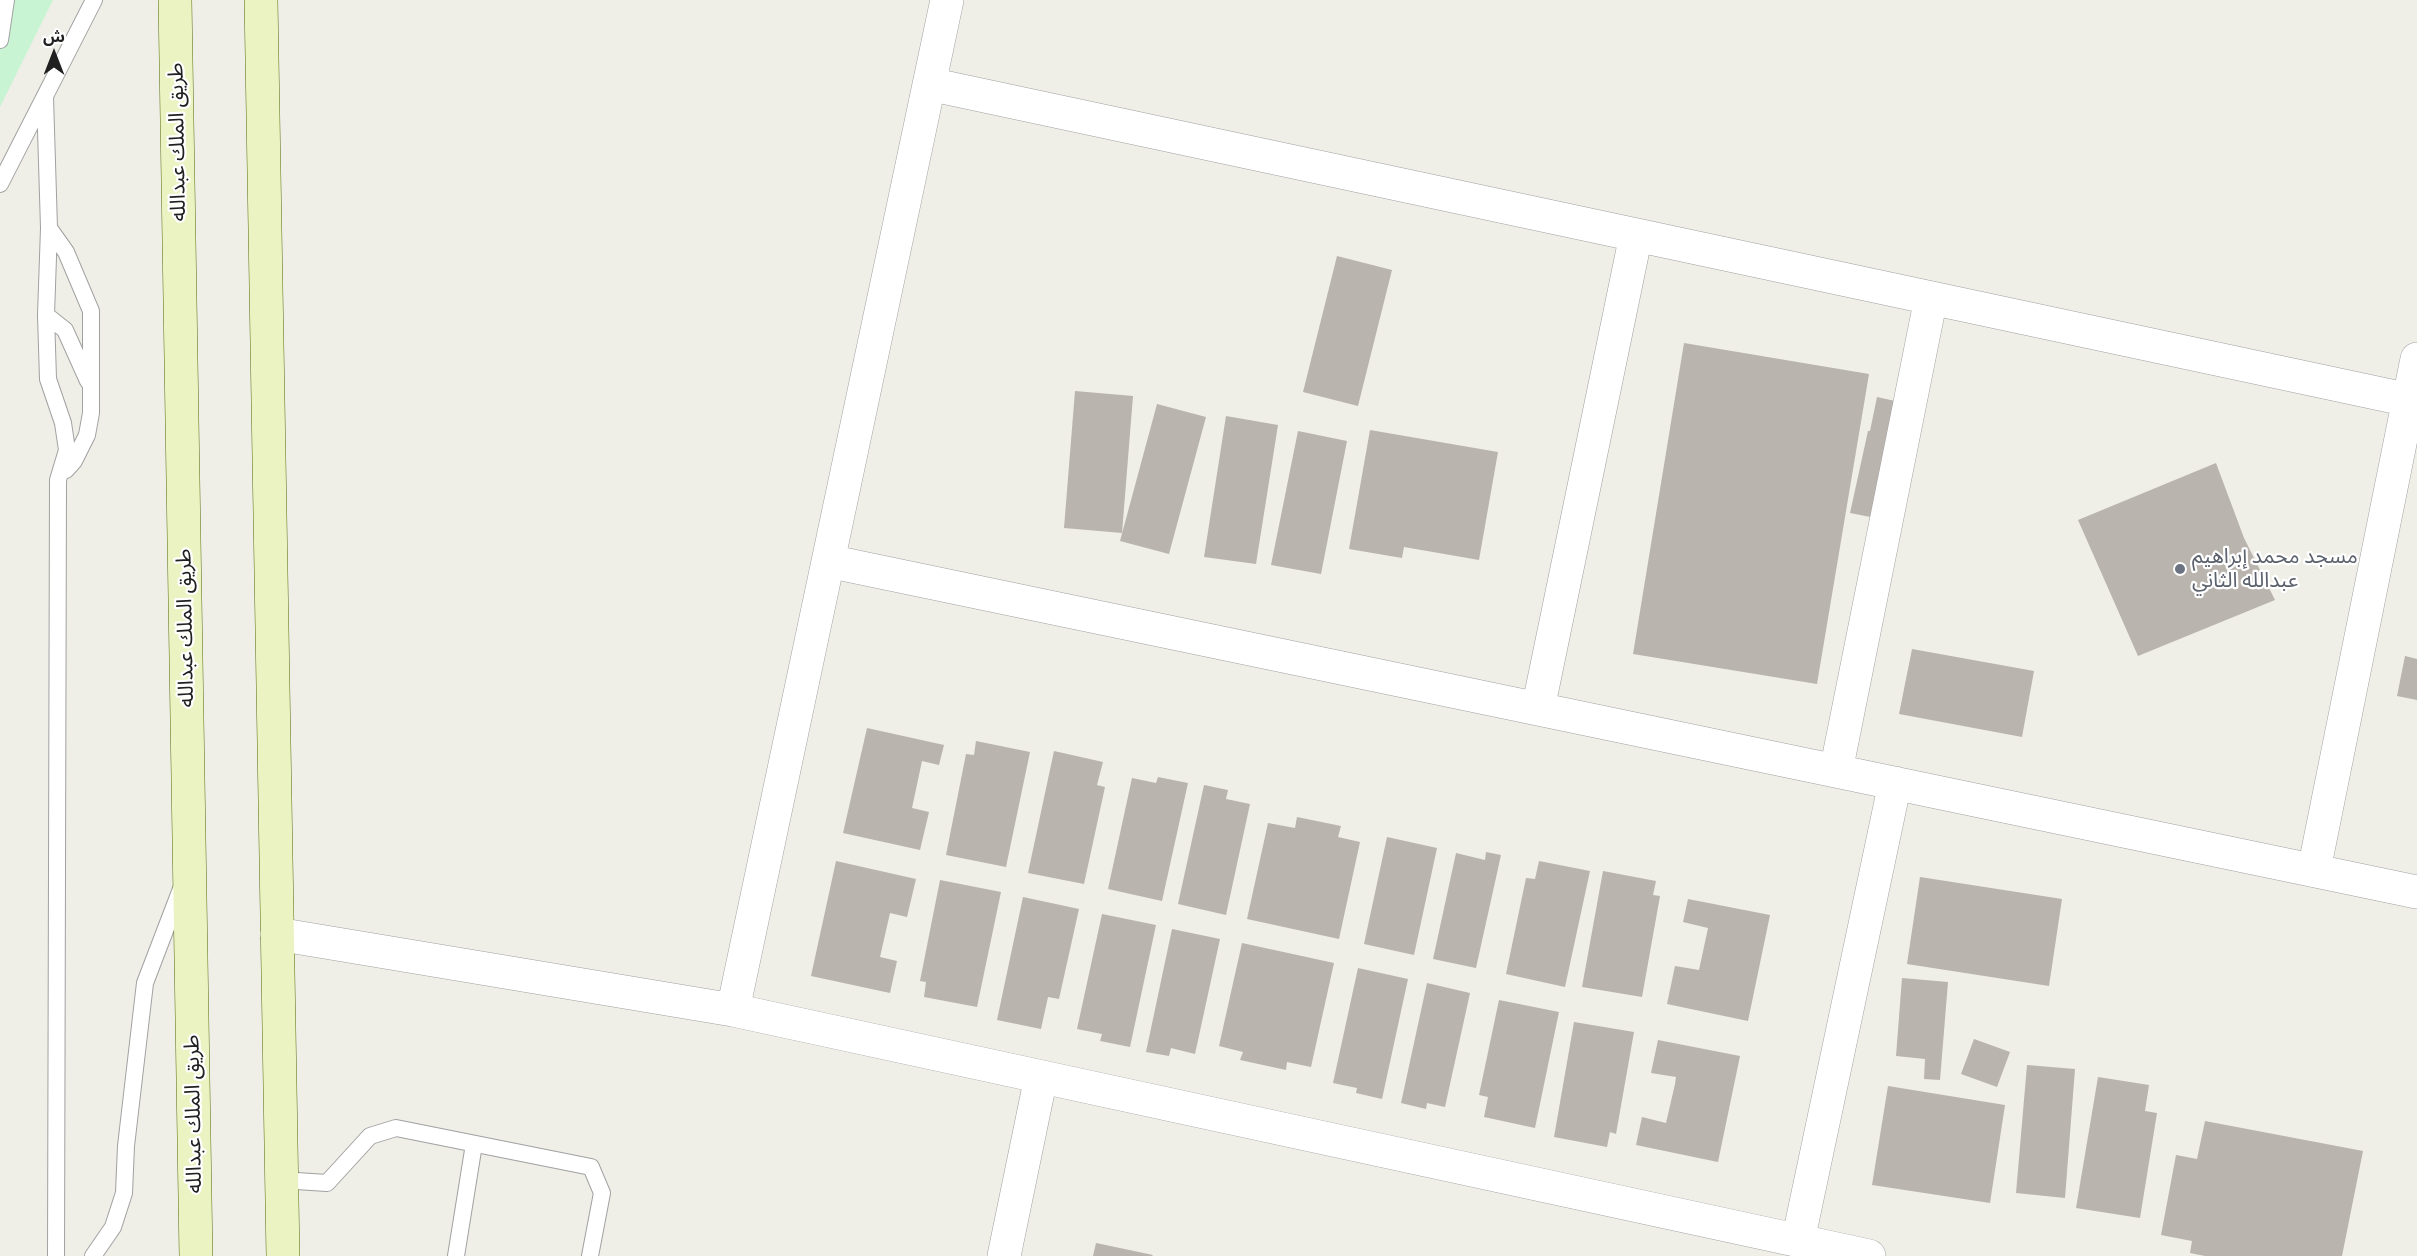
<!DOCTYPE html>
<meta charset="utf-8">
<style>
body{margin:0}
#map{position:relative;width:2417px;height:1256px;overflow:hidden;background:#efeee7;font-family:"Archivo Narrow","Noto Sans Arabic",sans-serif}
canvas{display:block}
.north{position:absolute;left:24px;top:24px;width:60px;height:60px;-webkit-text-stroke:4px #fff;paint-order:stroke;rotate:0deg;font-size:16px;font-weight:700;line-height:24px;text-align:center;color:#202020}
.north::after{content:'';display:block;margin:auto;width:21px;height:27px;background:#202020;clip-path:polygon(50% 0,100% 100%,50% 72%,0 100%)}
</style>
<div id="map">
<canvas width="2417" height="1256"></canvas>
<div class="north">ش</div>
</div>
<script>
const c = document.querySelector('canvas').getContext('2d');
c.lineJoin = 'round';
function fill(path, color) {
  c.fillStyle = color;
  c.fill(path, 'evenodd');
}
function shape(rows) {
  const path = new Path2D();
  for (const r of rows) {
    path.moveTo(r[0], r[1]);
    for (let i = 2; i < r.length; i += 2) path.lineTo(r[i], r[i + 1]);
  }
  return path;
}
function stroke(path, color, width, dash) {
  c.strokeStyle = color;
  c.lineWidth = width;
  c.lineCap = dash ? 'butt' : 'round';
  c.setLineDash(dash || []);
  c.stroke(path);
}
function label(font, color, halo, rows, align = 'center') {
  c.font = font + ' "Archivo Narrow","Noto Sans Arabic",sans-serif';
  c.lineWidth = 4.5;
  c.setLineDash([]);
  c.textBaseline = 'middle';
  c.strokeStyle = halo;
  c.fillStyle = color;
  for (const [text, x, y, turn = 0] of rows) {
    c.save();
    c.translate(x, y);
    c.rotate((+turn || 0) * Math.PI / 180);
    c.textAlign = isNaN(turn) ? turn : align;
    if (halo) c.strokeText(text, 0, 0);
    c.fillText(text, 0, 0);
    c.restore();
  }
}
fill(shape([
 [6,0,53,0,0,107,0,40]
]), '#c9f4d3');
fill(shape([
 [1337,256,1392,270,1358,406,1303,392],
 [1684,343,1869,374,1817,684,1633,654],
 [1075,391,1133,396,1122,533,1064,528],
 [1877,397,1895,401,1891,521,1850,513,1868,431,1870,431],
 [1157,404,1206,417,1169,554,1120,541],
 [1226,416,1278,425,1256,564,1204,557],
 [1370,430,1498,452,1479,560,1404,547,1402,558,1349,549],
 [1298,431,1347,441,1321,574,1271,565],
 [2216,463,2244,538,2275,600,2138,656,2078,520],
 [1912,649,2034,671,2022,737,1899,714],
 [2405,656,2417,659,2417,700,2397,696],
 [867,728,944,745,939,765,922,761,912,808,929,812,920,850,843,833],
 [976,741,1030,752,1006,867,946,855,966,754,974,755],
 [1054,751,1103,762,1097,785,1105,787,1084,884,1028,873],
 [1158,777,1188,783,1162,901,1108,889,1132,778,1156,783],
 [1204,785,1228,790,1226,799,1250,804,1226,915,1178,904],
 [1297,817,1341,826,1338,837,1360,842,1339,939,1247,919,1268,823,1295,828],
 [1387,837,1437,848,1414,955,1364,944],
 [1486,852,1501,855,1476,968,1433,959,1456,853,1485,860],
 [836,861,916,879,907,917,890,913,880,957,897,961,890,993,811,976],
 [1539,861,1590,871,1565,987,1506,974,1526,878,1535,879],
 [1603,871,1656,881,1653,895,1660,896,1642,997,1582,987],
 [1920,877,2062,899,2049,986,1907,964],
 [940,880,1001,892,977,1007,924,997,926,982,920,981],
 [1023,897,1079,909,1059,999,1048,997,1041,1029,997,1020],
 [1688,899,1770,915,1748,1021,1667,1004,1675,966,1699,970,1708,928,1683,922],
 [1102,914,1156,925,1130,1047,1100,1041,1102,1034,1077,1029],
 [1172,929,1220,939,1195,1054,1171,1048,1169,1056,1146,1052],
 [1242,943,1334,963,1311,1067,1287,1062,1286,1070,1240,1060,1243,1052,1219,1046],
 [1358,968,1408,979,1382,1099,1356,1093,1357,1088,1333,1083],
 [1902,978,1948,982,1940,1080,1924,1079,1925,1059,1896,1056],
 [1427,983,1470,993,1445,1107,1427,1103,1426,1109,1401,1103],
 [1499,1000,1559,1012,1535,1128,1484,1117,1488,1097,1479,1095],
 [1574,1022,1634,1032,1616,1134,1610,1132,1607,1147,1554,1137],
 [1974,1039,2010,1052,1997,1087,1961,1074],
 [1658,1040,1740,1056,1718,1162,1636,1145,1642,1117,1666,1123,1675,1084,1676,1077,1651,1073],
 [2027,1065,2075,1069,2065,1198,2016,1193],
 [2098,1077,2149,1085,2145,1111,2157,1113,2140,1218,2076,1208],
 [1888,1086,2005,1105,1990,1203,1872,1185],
 [2205,1121,2363,1151,2342,1256,2205,1256,2190,1253,2192,1241,2161,1235,2176,1155,2197,1159],
 [1096,1243,1153,1255,1152,1256,1093,1256]
]), '#b9b4ad');
const lane = shape([
 [0,40,6,0],
 [45,97,49,228,66,252,91,311,91,413,87,435,74,461,66,470],
 [0,184,94,0],
 [49,228,46,315,48,379,63,423,67,450,58,480,56,1256],
 [46,315,65,330,88,381],
 [281,1180,327,1183,370,1136,396,1128,591,1167,602,1193,590,1256],
 [93,1256,113,1227,124,1193,126,1146,145,983,181,889],
 [456,1256,474,1144]
]);
const street = shape([
 [929,84,2409,400],
 [828,561,2417,892],
 [1538,709,1636,235],
 [1836,771,1931,298],
 [2314,870,2417,359],
 [277,934,733,1010,1869,1256],
 [733,1010,947,0],
 [1798,1241,1895,783],
 [1004,1256,1041,1077]
]);
const secondary = shape([
 [175,0,196,1256],
 [261,0,283,1256]
]);
stroke(lane, '#a1a1a1', 18);
stroke(street, '#a1a1a1', 34);
stroke(secondary, '#566d10', 34);
stroke(lane, '#fff', 16);
stroke(street, '#fff', 33);
stroke(secondary, '#eaf3c1', 33);
for (const [x, y, r, color] of [
 [2180,569,6,"#6b7280"]
]) {
  const dot = new Path2D();
  dot.arc(x, y, r, 0, 2 * Math.PI);
  c.fillStyle = color;
  c.fill(dot);
  stroke(dot, '#fff', 2);
}
label('21px', '#202020', '#fff', [
 ["طريق الملك عبدالله",178,142,-91],
 ["طريق الملك عبدالله",186,628,-91],
 ["طريق الملك عبدالله",194,1114,-91]
]);
label('21px', '#5b616d', '#fff', [
 ["مسجد محمد إبراهيم",2192,557],
 ["عبدالله الثاني",2192,581]
], 'left');
</script>
